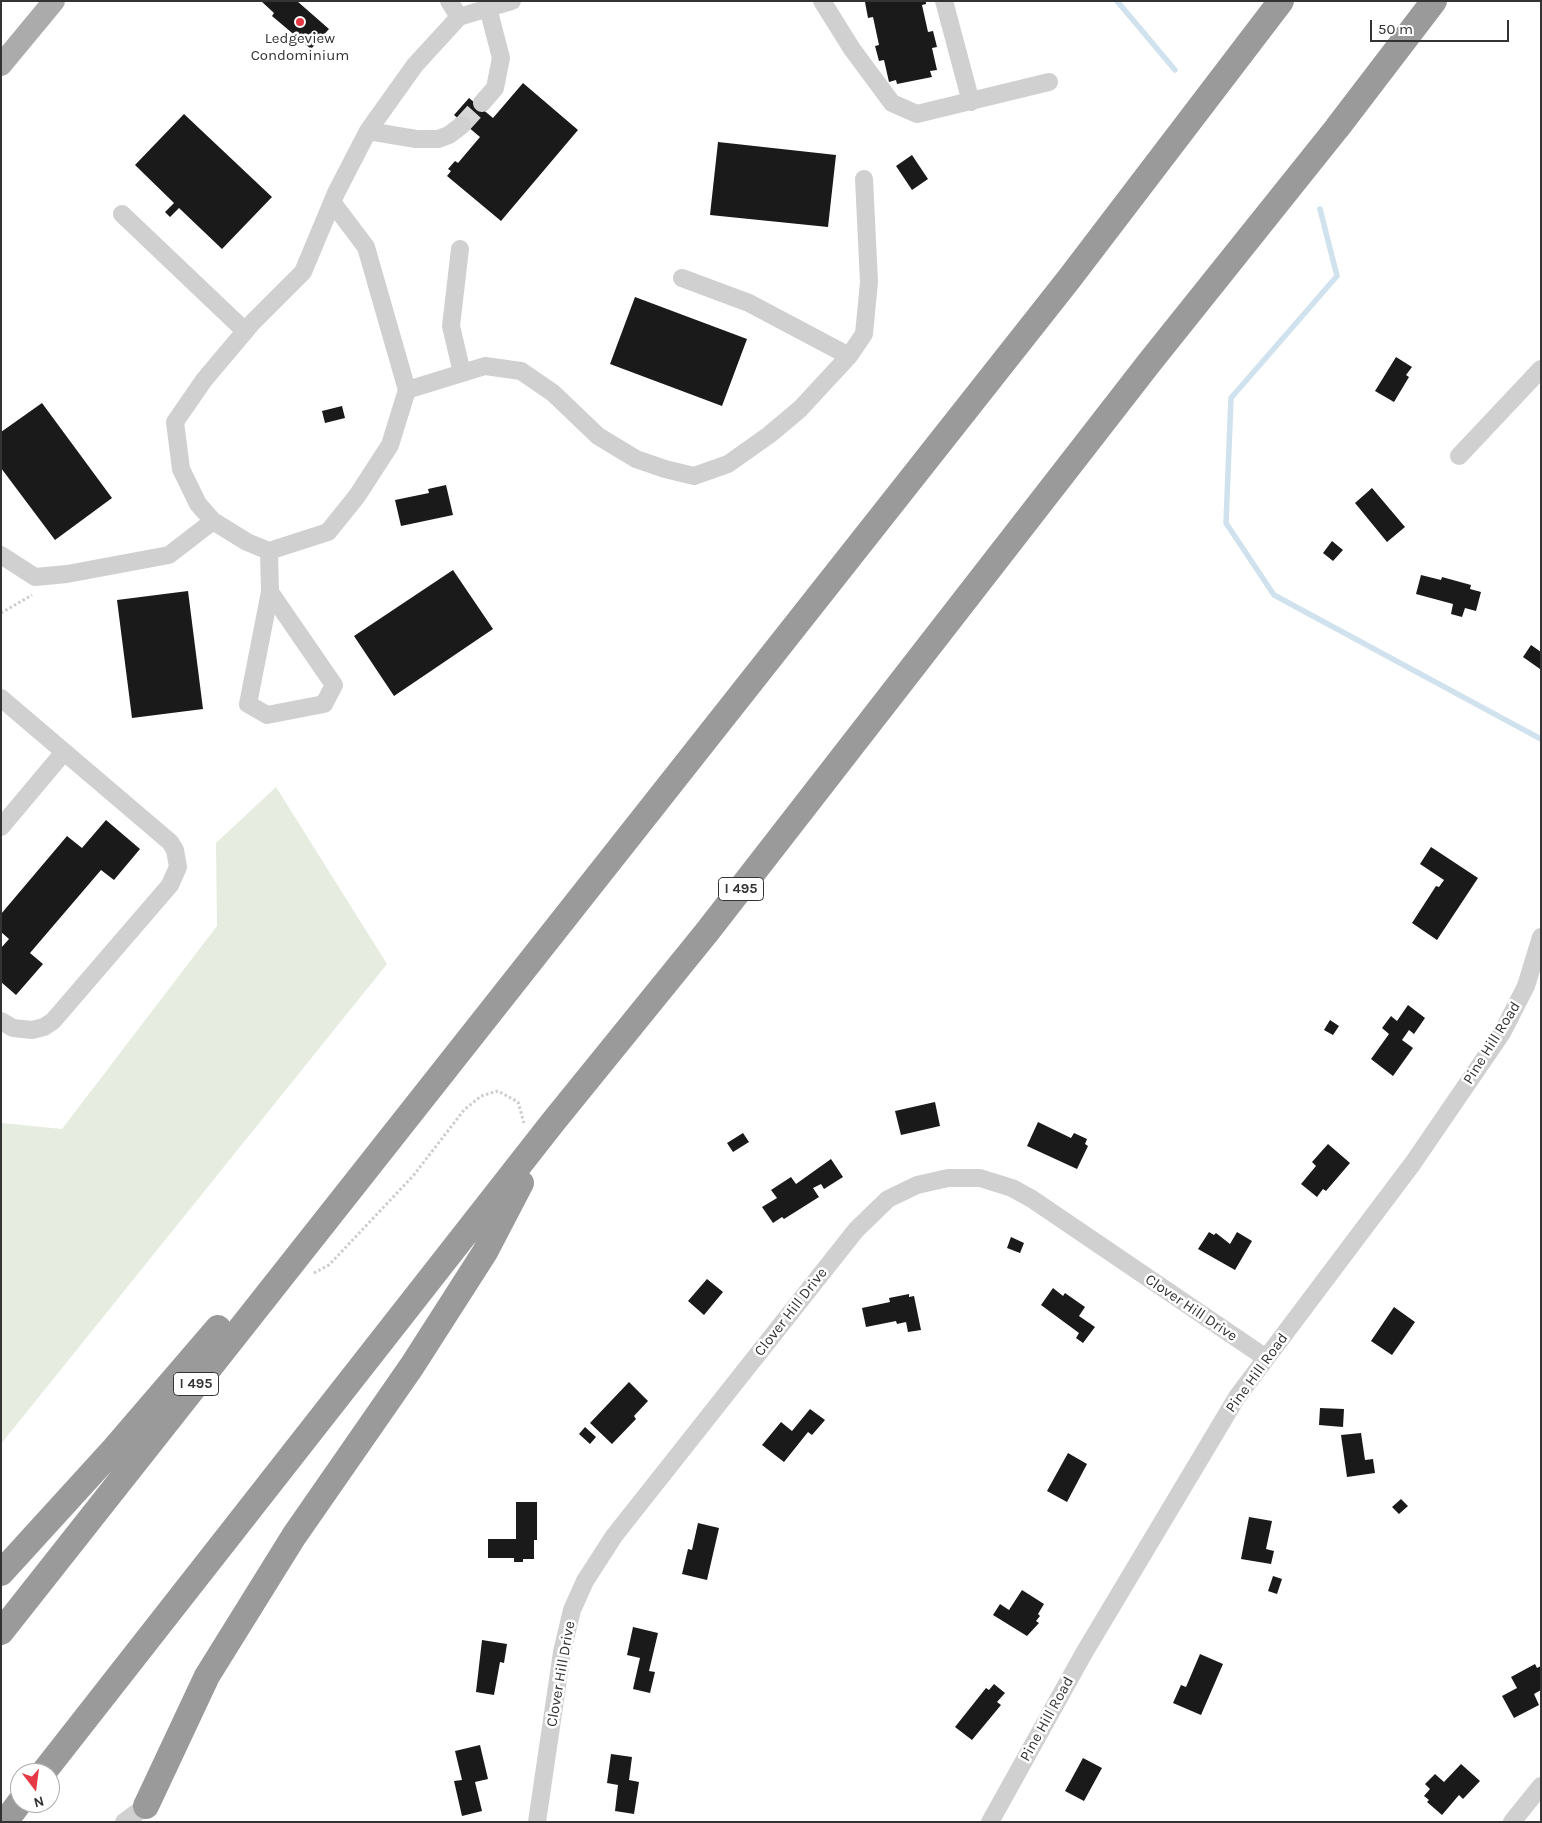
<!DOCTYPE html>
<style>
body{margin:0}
#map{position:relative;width:1542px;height:1823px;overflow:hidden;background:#fff;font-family:Karla,sans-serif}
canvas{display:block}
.frame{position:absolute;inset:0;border:2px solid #333;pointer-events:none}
.north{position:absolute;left:10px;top:1763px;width:50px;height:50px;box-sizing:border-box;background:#fff;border:1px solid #adadad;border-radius:50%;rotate:165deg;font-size:14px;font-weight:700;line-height:20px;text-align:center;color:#333}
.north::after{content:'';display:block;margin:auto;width:18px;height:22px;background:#e63946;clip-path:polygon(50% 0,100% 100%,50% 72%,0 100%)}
.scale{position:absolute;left:1370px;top:20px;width:139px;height:22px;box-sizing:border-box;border:2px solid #333;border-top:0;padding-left:6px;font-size:15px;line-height:18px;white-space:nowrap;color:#333;-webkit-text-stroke:4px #fff;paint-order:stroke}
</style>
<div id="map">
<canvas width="1542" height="1823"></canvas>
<div class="frame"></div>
<div class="north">N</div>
<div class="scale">50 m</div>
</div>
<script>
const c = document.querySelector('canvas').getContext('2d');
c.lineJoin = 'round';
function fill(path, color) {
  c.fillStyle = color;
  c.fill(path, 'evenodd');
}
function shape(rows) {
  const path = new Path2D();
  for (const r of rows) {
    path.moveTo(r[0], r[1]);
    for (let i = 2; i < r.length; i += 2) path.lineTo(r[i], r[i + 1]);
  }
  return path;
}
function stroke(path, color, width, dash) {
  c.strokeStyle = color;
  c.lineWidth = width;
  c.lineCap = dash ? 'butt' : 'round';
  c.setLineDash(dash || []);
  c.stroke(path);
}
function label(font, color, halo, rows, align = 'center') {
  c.font = font + ' Karla,sans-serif';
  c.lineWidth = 5;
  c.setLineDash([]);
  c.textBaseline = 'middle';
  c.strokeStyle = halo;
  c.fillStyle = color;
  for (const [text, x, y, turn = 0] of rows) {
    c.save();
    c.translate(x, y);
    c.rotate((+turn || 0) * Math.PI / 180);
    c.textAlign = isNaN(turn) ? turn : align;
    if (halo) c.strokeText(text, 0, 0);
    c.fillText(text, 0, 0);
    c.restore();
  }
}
fill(shape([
 [276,787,387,964,1,1444,1,1123,62,1129,217,926,216,843]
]), '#e6ecdf');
stroke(shape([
 [1117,1,1175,70],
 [1320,209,1337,276,1231,398,1226,523,1274,595,1541,739]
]), '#cfe2ee', 5.5);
fill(shape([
 [261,1,297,1,329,29,311,49,272,16,274,13],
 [926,1,926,4,922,5,928,32,933,31,937,47,932,48,937,70,930,71,932,77,897,84,896,80,889,82,884,60,879,61,875,46,879,45,873,17,868,18,865,2],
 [523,83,578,130,501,221,447,176,451,171,448,169,455,161,458,163,480,137,454,115,469,98,493,118],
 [184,114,272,197,222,249,179,208,170,217,165,212,174,203,135,165],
 [718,142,836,155,828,227,710,215],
 [912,155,928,179,912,190,896,166],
 [635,297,747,339,722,406,610,364],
 [1396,357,1412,367,1406,375,1409,377,1394,402,1375,391],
 [42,403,112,498,55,540,1,468,1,432],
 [342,406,345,418,325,423,322,411],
 [446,485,453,515,401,526,395,500,429,493,428,489],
 [1372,488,1405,527,1387,542,1355,503],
 [1332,541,1343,550,1333,561,1323,553],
 [453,570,493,629,394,696,354,636],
 [1421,575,1441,580,1442,577,1471,585,1470,589,1481,592,1476,611,1465,608,1462,617,1451,614,1453,604,1416,594],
 [188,591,203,709,132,718,117,600],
 [1531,645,1541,652,1540,669,1523,657],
 [106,820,140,849,114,880,101,870,30,953,43,964,16,995,1,982,1,948,9,939,1,932,1,914,67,836,82,848],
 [1431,847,1478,878,1437,940,1412,923,1436,886,1439,887,1444,880,1420,864],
 [1408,1005,1425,1018,1414,1034,1409,1030,1402,1040,1413,1048,1393,1076,1371,1059,1389,1034,1382,1028,1391,1016,1397,1021],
 [1330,1020,1339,1026,1333,1035,1324,1030],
 [935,1102,940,1126,901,1135,895,1111],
 [1038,1122,1071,1138,1074,1133,1087,1139,1085,1144,1088,1146,1077,1169,1027,1146],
 [743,1133,749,1142,733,1152,727,1143],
 [1328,1144,1350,1163,1326,1191,1323,1189,1317,1197,1301,1184,1316,1166,1312,1162],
 [831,1159,843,1177,824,1189,821,1184,813,1188,819,1197,784,1219,782,1217,773,1223,762,1207,777,1198,771,1190,791,1177,796,1184],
 [1209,1232,1214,1235,1216,1233,1230,1244,1237,1232,1252,1241,1235,1270,1198,1249],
 [1011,1237,1024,1243,1020,1253,1007,1248],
 [707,1279,723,1292,704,1315,688,1301],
 [1053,1288,1063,1296,1065,1293,1085,1307,1079,1316,1095,1327,1083,1343,1076,1338,1079,1333,1041,1305],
 [909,1294,909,1297,914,1296,921,1330,908,1332,906,1322,897,1324,896,1321,866,1327,862,1308,890,1302,889,1298],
 [1394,1307,1415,1322,1392,1355,1371,1341],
 [629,1382,648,1401,634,1416,636,1419,612,1444,590,1423],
 [1320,1408,1344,1409,1343,1427,1319,1425],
 [810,1409,825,1420,812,1435,808,1432,784,1462,762,1445,781,1422,792,1431],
 [585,1427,596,1437,590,1444,579,1434],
 [1361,1433,1365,1460,1373,1459,1375,1473,1347,1477,1341,1435],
 [1068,1453,1087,1464,1067,1502,1047,1491],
 [1401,1499,1408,1506,1399,1514,1392,1507],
 [516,1502,537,1502,537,1540,534,1540,534,1559,523,1559,523,1562,514,1562,514,1558,488,1558,488,1539,516,1539],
 [1249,1517,1272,1521,1266,1549,1274,1551,1271,1564,1241,1559],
 [698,1523,719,1528,707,1580,682,1574,688,1549,692,1550],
 [1273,1576,1282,1579,1277,1594,1268,1591],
 [1022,1590,1044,1604,1038,1614,1040,1616,1036,1621,1039,1623,1027,1636,993,1615,1000,1604,1009,1610],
 [633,1627,658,1633,649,1671,655,1672,650,1693,633,1689,640,1658,627,1655],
 [482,1640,507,1644,504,1663,500,1662,494,1695,476,1692],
 [1200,1654,1223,1664,1201,1715,1173,1703,1181,1685,1186,1687],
 [1535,1664,1537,1668,1541,1666,1541,1690,1534,1694,1539,1705,1514,1718,1502,1696,1517,1688,1511,1677],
 [994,1684,1005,1693,997,1702,1001,1705,972,1740,955,1727,986,1688,989,1690],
 [480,1745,488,1779,475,1782,482,1811,462,1816,454,1781,462,1780,455,1751],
 [611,1754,632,1757,629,1780,639,1782,634,1814,615,1811,618,1785,607,1783],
 [1083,1758,1102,1768,1084,1801,1065,1791],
 [1461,1764,1480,1781,1463,1799,1459,1795,1442,1815,1427,1802,1429,1800,1424,1796,1430,1789,1425,1784,1435,1774,1444,1782]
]), '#1a1a1a');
stroke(shape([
 [462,125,482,103]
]), '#d6d6d6', 18, [18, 9]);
stroke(shape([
 [1,613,32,595],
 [314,1273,329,1265,413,1176,464,1110,481,1096,498,1091,518,1102,524,1123]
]), '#cdcdcd', 3, [2.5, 2.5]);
stroke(shape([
 [449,1,459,17,512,1],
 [822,1,852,49,892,103,917,114,1049,82],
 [944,1,971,102],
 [459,17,415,65,368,131,336,193,303,272,252,323,204,380,175,422,181,469,198,504,213,521,247,542,269,551,328,532,357,496,390,445,407,390,485,366,521,371,553,393,598,436,636,459,665,469,694,476,728,464,769,435,800,409,849,356,864,334,869,282,864,179],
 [482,103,495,88,501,58,488,8],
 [368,131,416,139,438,139,449,135,462,125],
 [332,202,366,247,407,390],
 [122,214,245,331],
 [460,249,451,326,462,373],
 [682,278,749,303,849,356],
 [1459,456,1541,369],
 [269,551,270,592,248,704,267,715,324,704,334,685,270,592],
 [1,555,35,577,67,574,169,555,213,521],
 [1,698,170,842,175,850,178,867,170,885,53,1021,44,1027,32,1030,13,1028,1,1021],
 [1,827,64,752],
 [124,1822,146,1806],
 [537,1822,562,1652,572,1610,585,1581,614,1536,856,1230,888,1199,917,1185,948,1178,980,1178,1012,1188,1032,1199,1266,1358],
 [990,1822,1084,1653,1237,1397,1413,1163,1502,1033,1526,986,1541,937],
 [1512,1822,1541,1786]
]), '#d0d0d0', 18);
stroke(shape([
 [1,65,54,1]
]), '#ababab', 22);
stroke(shape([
 [1,1573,114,1449,218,1328],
 [1,1632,1069,279,1281,1],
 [43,1773,553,1122,707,932,1149,363,1337,128,1434,1],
 [146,1806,207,1676,294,1536,412,1366,485,1252,521,1183],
 [5,1822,20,1802]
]), '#9a9a9a', 26);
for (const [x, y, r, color] of [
 [300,22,5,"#e63946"]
]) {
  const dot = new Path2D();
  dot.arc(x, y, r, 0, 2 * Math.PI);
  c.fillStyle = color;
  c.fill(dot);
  stroke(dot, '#fff', 2);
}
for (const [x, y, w] of [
 [741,889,45],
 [196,1384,45]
]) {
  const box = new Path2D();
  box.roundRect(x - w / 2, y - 11.5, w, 23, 4);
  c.fillStyle = '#fff';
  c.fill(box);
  stroke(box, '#333', 1);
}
label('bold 14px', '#333', null, [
 ["I 495",741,889],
 ["I 495",196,1384]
]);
label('15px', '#333', '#fff', [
 ["Ledgeview",300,39],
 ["Condominium",300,56]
]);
label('15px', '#333', '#fff', [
 ["Pine Hill Road",1492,1043,-58],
 ["Clover Hill Drive",1191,1308,34],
 ["Clover Hill Drive",791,1312,-52],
 ["Pine Hill Road",1257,1373,-54],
 ["Clover Hill Drive",561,1674,-80],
 ["Pine Hill Road",1047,1719,-61]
]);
</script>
